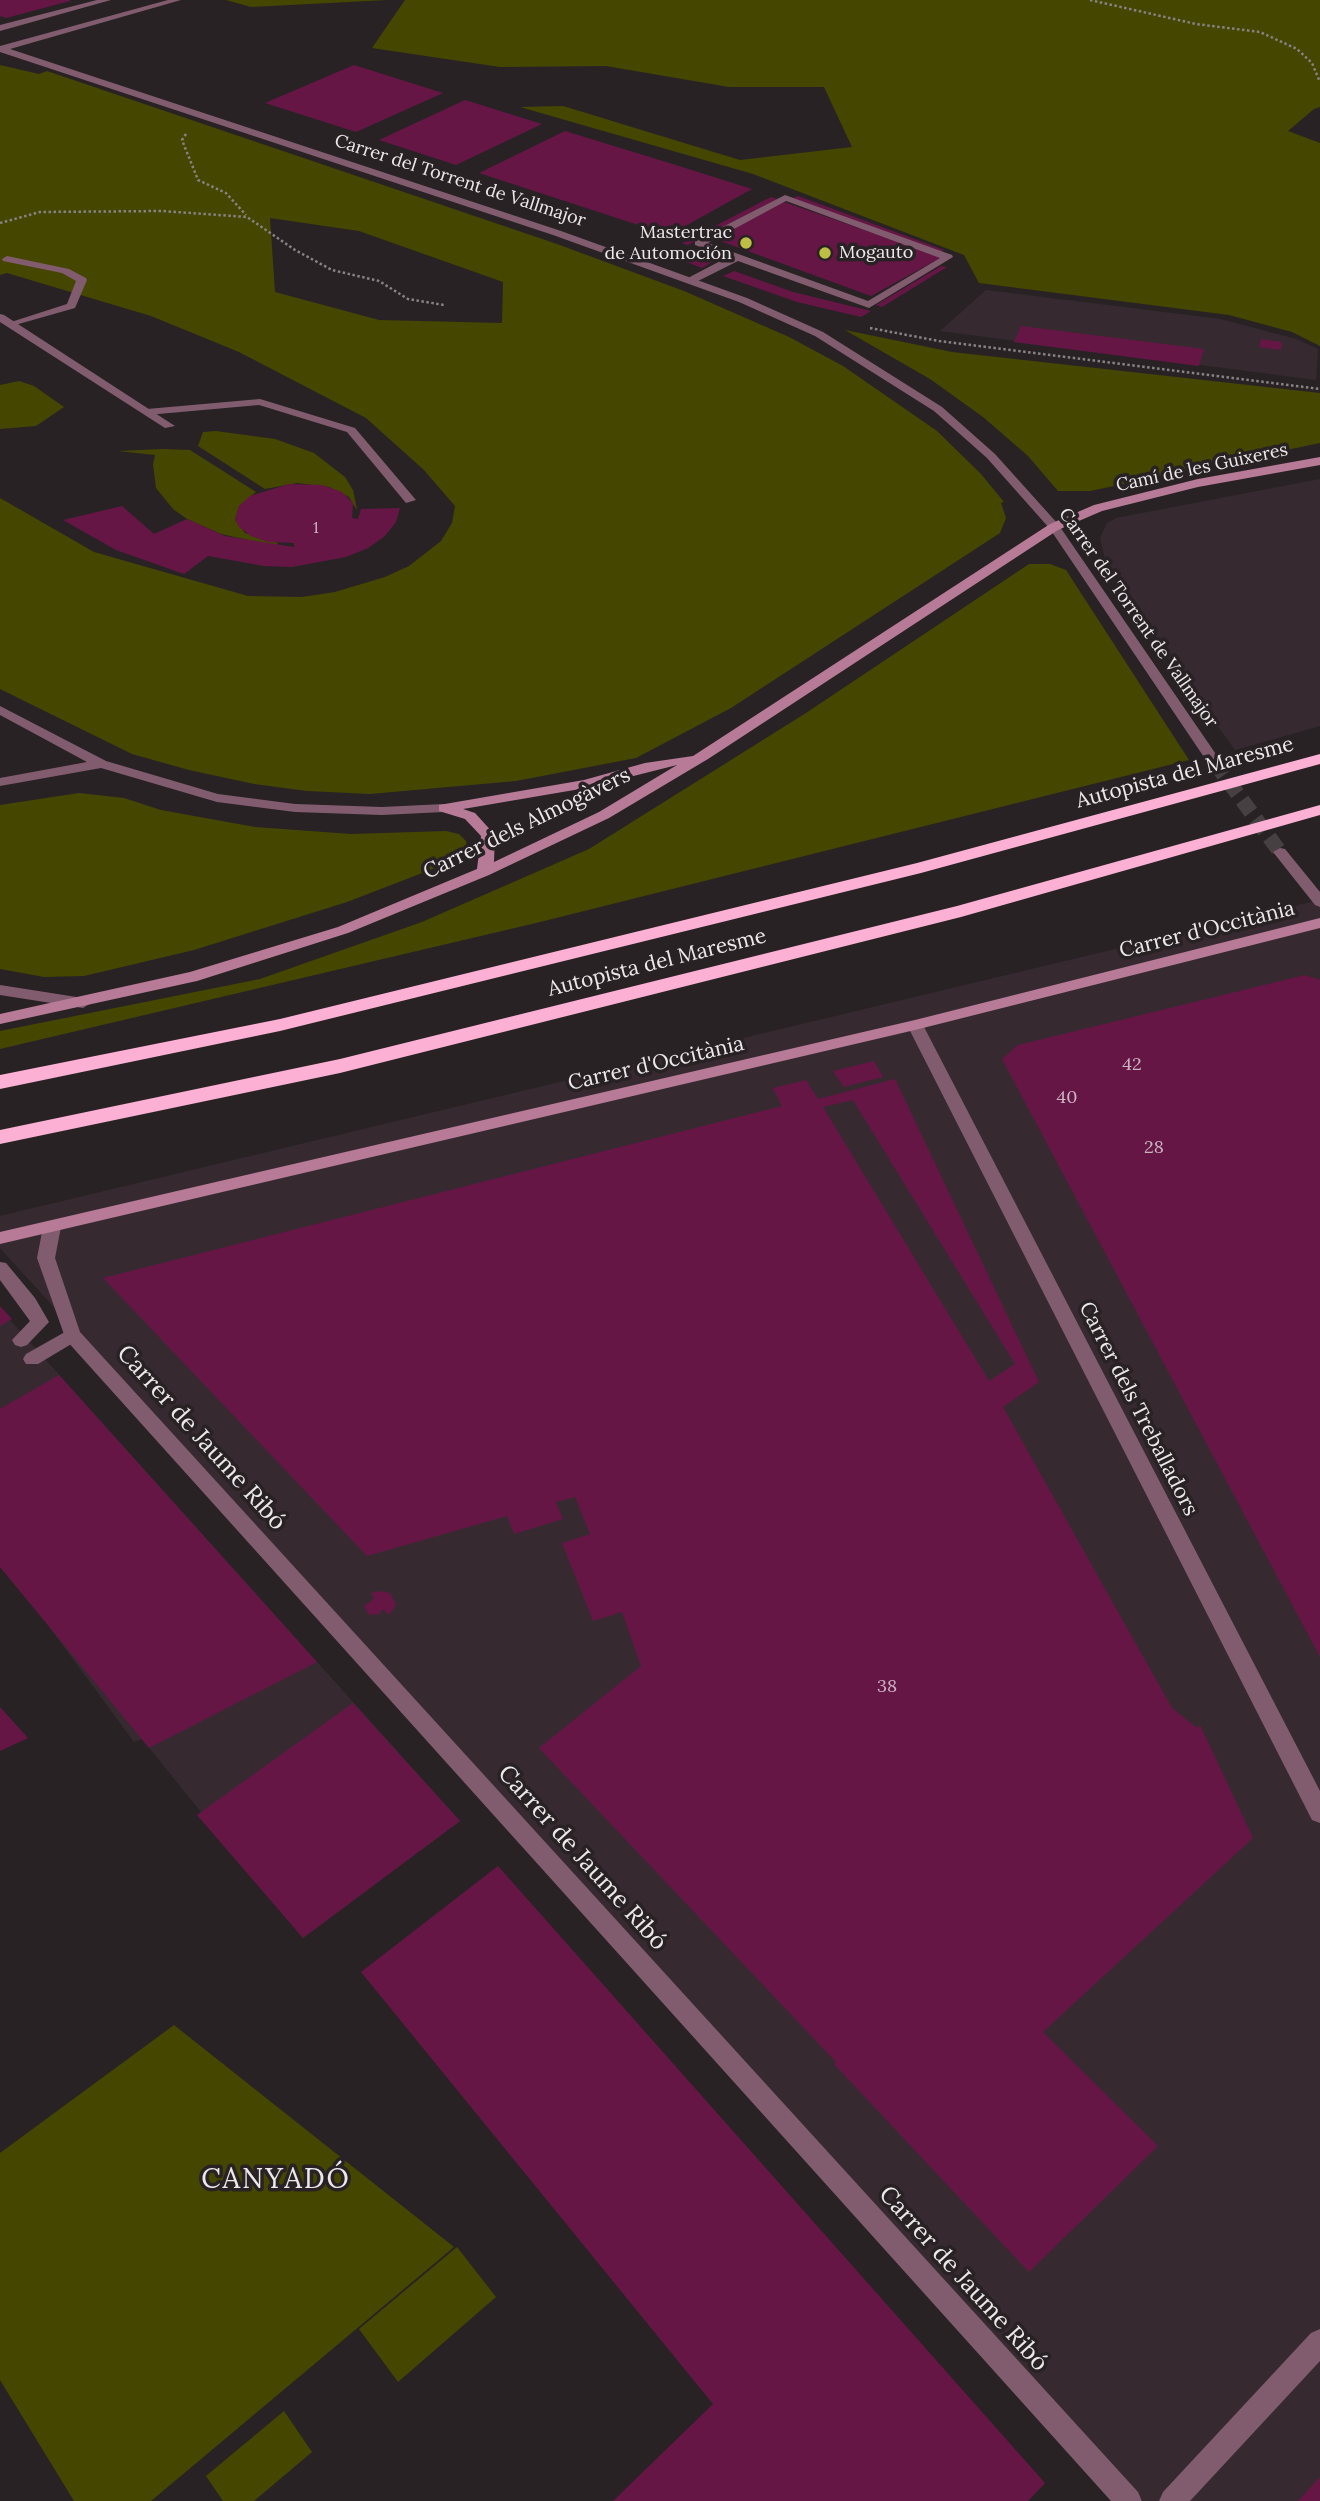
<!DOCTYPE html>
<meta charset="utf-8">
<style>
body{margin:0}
canvas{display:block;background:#282224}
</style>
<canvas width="1320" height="2501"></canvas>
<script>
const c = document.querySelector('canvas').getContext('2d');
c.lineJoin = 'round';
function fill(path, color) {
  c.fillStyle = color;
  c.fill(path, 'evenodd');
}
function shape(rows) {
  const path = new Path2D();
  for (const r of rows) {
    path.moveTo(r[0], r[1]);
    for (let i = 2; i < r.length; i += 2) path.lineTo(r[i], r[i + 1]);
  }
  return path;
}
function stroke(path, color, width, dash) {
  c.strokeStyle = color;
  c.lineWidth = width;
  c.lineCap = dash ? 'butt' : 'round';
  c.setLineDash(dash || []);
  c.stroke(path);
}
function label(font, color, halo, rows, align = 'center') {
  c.font = font + ' Lora,serif';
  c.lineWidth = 7;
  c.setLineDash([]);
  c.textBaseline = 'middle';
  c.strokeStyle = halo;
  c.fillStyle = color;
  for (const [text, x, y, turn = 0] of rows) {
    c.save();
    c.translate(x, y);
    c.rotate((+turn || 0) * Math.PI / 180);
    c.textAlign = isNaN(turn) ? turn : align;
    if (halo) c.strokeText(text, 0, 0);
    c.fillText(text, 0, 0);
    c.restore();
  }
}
fill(shape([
 [986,290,1220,319,1296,339,1318,349,1316,380,940,331],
 [1320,479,1320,726,1235,750,1109,576,1100,538,1107,523,1116,518],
 [1320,900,1320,2501,1144,2501,0,1248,0,1216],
 [0,1309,460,1821,303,1938,142,1739,134,1742,0,1560]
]), '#362a30');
fill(shape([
 [226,0,387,0,251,7],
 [405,0,1320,0,1320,107,1314,109,1288,131,1320,143,1320,346,1292,332,1229,315,979,283,964,255,753,174,520,107,563,106,740,160,852,147,824,87,729,87,606,66,500,67,372,48],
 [0,65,39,74,47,71,557,244,684,291,789,337,843,366,937,431,981,474,1004,502,1001,503,1006,518,1000,533,731,708,636,758,516,781,370,794,307,791,254,784,189,770,132,754,0,689,0,498,94,552,248,596,302,597,335,592,385,577,409,566,441,541,452,523,455,506,424,470,366,418,239,352,151,316,7,273,0,275],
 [270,218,359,231,503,282,502,323,379,320,275,292],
 [845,330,952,352,1320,393,1320,443,1090,491,1058,491,1028,456,983,417,930,379],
 [19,381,34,386,64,407,36,426,0,429,0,385],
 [216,431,275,439,314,453,345,477,353,490,357,510,349,497,329,487,297,483,265,489,198,446,203,432],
 [162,449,190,450,256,492,239,506,235,520,245,533,278,543,276,546,221,534,187,519,173,509,156,488,153,464,155,455,118,451],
 [1029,564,1050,564,1066,570,1189,760,536,923,0,1049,0,1031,260,979,422,922,589,849,806,713],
 [79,793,124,798,161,810,255,827,351,834,446,831,459,834,466,841,467,848,465,854,456,860,347,902,194,950,84,976,44,977,0,969,0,805],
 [174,2025,454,2247,151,2501,74,2501,0,2380,0,2153],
 [457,2247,496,2297,398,2382,359,2329],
 [284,2411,312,2452,254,2501,223,2501,206,2476]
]), '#454600');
fill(shape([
 [0,0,70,0,70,1,6,18,0,16],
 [354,65,443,93,356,132,265,103],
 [465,100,542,124,456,165,379,140],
 [565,131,666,162,752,189,669,235,479,173],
 [798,196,944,250,940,252,793,198],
 [771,197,777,199,688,245,682,243],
 [784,202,942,257,871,296,712,238],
 [673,248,712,262,702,268,663,253],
 [941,266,947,267,882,307,876,305],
 [734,271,793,292,871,311,861,317,797,302,723,276],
 [1021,326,1204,349,1199,366,1014,342],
 [1261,339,1282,342,1281,350,1259,347],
 [289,484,322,485,342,492,353,503,352,518,358,519,361,509,400,508,396,522,385,536,368,548,346,557,292,567,264,566,208,556,184,574,116,550,63,520,122,506,154,534,187,519,225,536,294,547,294,543,268,542,251,536,239,527,235,519,239,506,250,496],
 [1305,975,1320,980,1320,1657,1002,1059,1018,1045],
 [874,1061,883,1077,844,1087,833,1071],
 [895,1079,1039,1382,1003,1407,1172,1708,1197,1728,1200,1725,1253,1838,1043,2032,1158,2146,1029,2272,834,2064,836,2062,539,1748,641,1666,622,1612,593,1621,562,1543,590,1534,575,1497,556,1502,563,1519,514,1534,507,1516,367,1556,103,1278,782,1106,773,1088,806,1080,818,1099],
 [853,1100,1015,1364,989,1381,823,1107],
 [0,1306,12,1319,0,1326],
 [59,1375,317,1662,149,1748,0,1567,0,1409],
 [380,1591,390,1593,396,1605,389,1615,383,1609,379,1614,369,1615,364,1606,374,1599,371,1593],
 [353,1703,460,1821,303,1938,197,1815],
 [0,1707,28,1738,0,1751],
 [498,1866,1045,2483,1028,2501,613,2501,713,2404,361,1972],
 [1320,2477,1320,2501,1298,2501]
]), '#651645');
stroke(shape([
 [1215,763,1280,852]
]), '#464042', 15, [15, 8]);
stroke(shape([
 [1090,0,1196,24,1260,32,1297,49,1312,63,1320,82],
 [186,134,182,140,198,180,226,193,246,215],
 [0,223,40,212,162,211,247,217,295,250,332,270,379,281,408,299,444,305],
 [870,328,939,341,1320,389]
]), '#878284', 2.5, [2.5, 2.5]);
fill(shape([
 [785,195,952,255,953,257,869,308,738,261,694,283,686,283,686,279,728,257,695,245,695,241,785,195],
 [786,201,789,202,940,258,868,301,708,243,786,201],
 [7,256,69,269,86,278,87,280,75,308,8,327,8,323,67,304,76,281,62,273,3,261,2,259,7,256],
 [260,399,355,428,416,500,406,503,347,432,259,405,147,415,141,412,147,409,260,399],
 [0,1262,6,1263,35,1298,49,1322,27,1345,21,1347,15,1345,12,1340,30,1321,0,1280,0,1262],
 [72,1328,78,1330,81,1335,78,1340,38,1364,26,1364,23,1359,26,1354,72,1328]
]), '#815c6e');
fill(shape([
 [97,0,111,0,0,31,0,25,97,0],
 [168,0,181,0,10,49,561,231,747,298,823,332,942,407,995,454,1058,524,1222,763,1220,766,1210,766,1050,529,987,458,934,411,815,336,739,302,553,235,0,52,0,46,168,0],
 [0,314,4,315,175,426,165,428,0,322,0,314],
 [0,706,106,761,218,794,295,804,382,807,444,804,451,808,444,812,382,815,295,812,217,802,101,768,0,786,0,778,87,762,0,715,0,706],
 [1280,848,1285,849,1320,892,1320,907,1315,905,1273,852,1280,848],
 [0,985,83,998,91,1003,83,1008,0,995,0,985],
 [915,1020,923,1025,1320,1791,1320,1823,1312,1820,907,1025,915,1020],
 [52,1221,61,1227,55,1258,80,1332,1138,2492,1142,2501,1111,2501,66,1340,37,1258,43,1227,52,1221],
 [1320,2329,1320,2361,1190,2501,1159,2501,1163,2492,1311,2333,1320,2329]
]), '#815c6e');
fill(shape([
 [1320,457,1320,465,1198,487,1102,511,1058,530,708,759,609,818,489,875,348,933,197,981,0,1024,0,1014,190,972,338,927,477,869,481,836,465,819,439,811,439,805,584,780,645,763,693,756,1050,524,1094,505,1198,479,1320,457],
 [677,765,599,812,494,862,495,835,475,813,463,809,586,788,677,765],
 [1320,918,1320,928,915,1030,0,1244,0,1232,915,1020,1320,918]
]), '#b77b98');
fill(shape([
 [1320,754,1320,764,921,873,280,1031,0,1089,0,1075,280,1019,917,863,1320,754],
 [1320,805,1320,815,961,917,340,1073,0,1144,0,1130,340,1059,957,906,1320,805]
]), '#fbb0d4');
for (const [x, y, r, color] of [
 [746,243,7,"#bcbf44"],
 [825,253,7,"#bcbf44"]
]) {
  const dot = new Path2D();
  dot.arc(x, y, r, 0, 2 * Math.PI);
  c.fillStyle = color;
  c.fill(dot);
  stroke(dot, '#282224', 2.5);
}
label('16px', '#cbb4c2', null, [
 ["1",316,528]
]);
label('18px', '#ede9eb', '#282224', [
 ["Carrer del Torrent de Vallmajor",460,181,18],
 ["Camí de les Guixeres",1202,468,-12],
 ["Carrer del Torrent de Vallmajor",1138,618,55]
]);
label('18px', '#ede9eb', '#282224', [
 ["Mastertrac",732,233],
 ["de Automoción",732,254],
 ["Mogauto",839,253,"left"]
], 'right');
label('18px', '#cbb4c2', null, [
 ["42",1132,1065],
 ["40",1067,1098],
 ["28",1154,1148],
 ["38",887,1687]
]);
label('21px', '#ede9eb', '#282224', [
 ["Autopista del Maresme",1185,773,-15],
 ["Carrer dels Almogàvers",527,824,-26],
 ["Carrer d'Occitània",1207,930,-14],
 ["Autopista del Maresme",657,963,-14],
 ["Carrer d'Occitània",656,1064,-13],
 ["Carrer dels Treballadors",1138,1409,63]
]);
label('24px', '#ede9eb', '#282224', [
 ["Carrer de Jaume Ribó",201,1438,48],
 ["Carrer de Jaume Ribó",582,1858,48],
 ["Carrer de Jaume Ribó",963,2279,48]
]);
c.letterSpacing = '2px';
label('28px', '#ede9eb', '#282224', [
 ["CANYADÓ",276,2180]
]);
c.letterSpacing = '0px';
</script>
